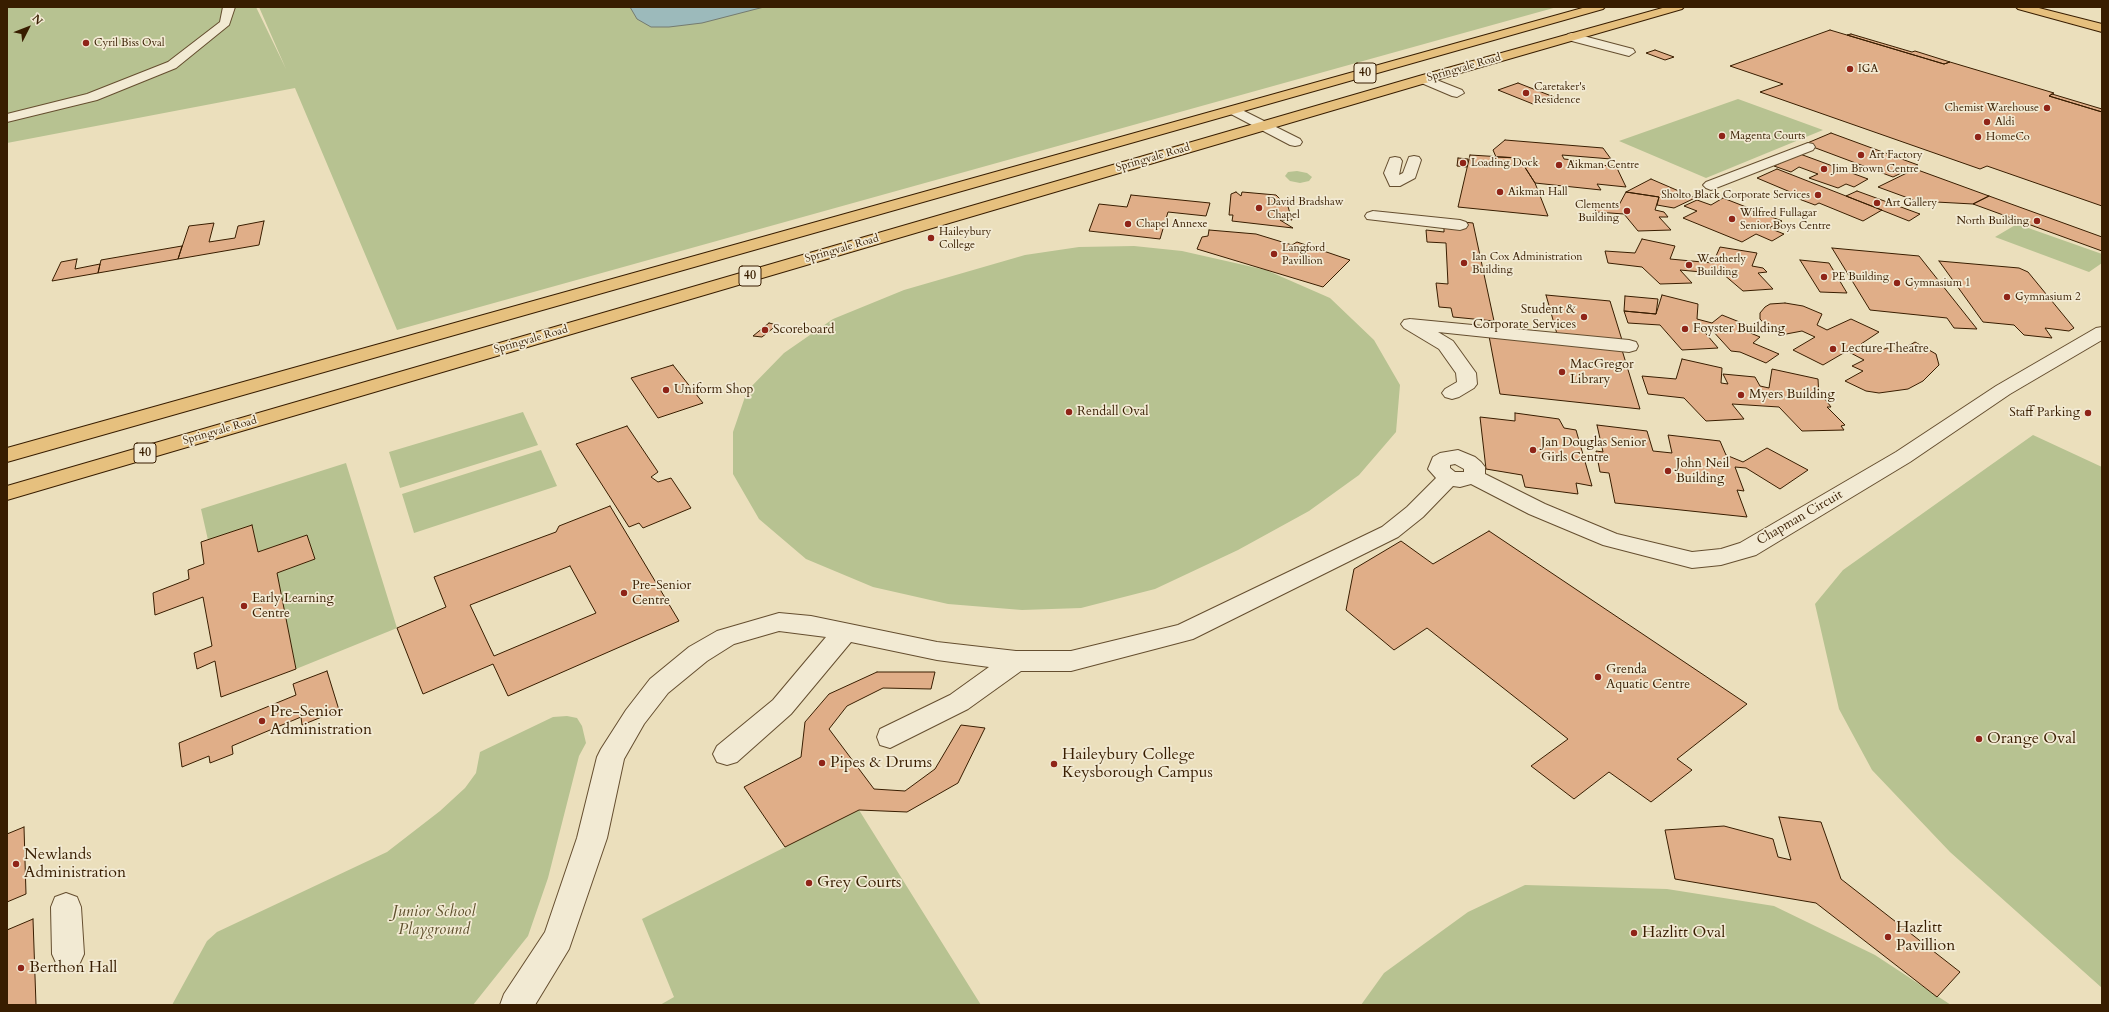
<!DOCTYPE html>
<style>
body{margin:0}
#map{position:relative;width:2109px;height:1012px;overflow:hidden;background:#ebdfbc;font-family:Cardo,serif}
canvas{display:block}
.frame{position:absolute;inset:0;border:8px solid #381d00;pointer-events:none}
.north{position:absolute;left:8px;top:8px;width:40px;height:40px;-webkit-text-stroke:3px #f2ead3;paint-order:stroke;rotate:48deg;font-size:11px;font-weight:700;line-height:16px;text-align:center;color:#381d00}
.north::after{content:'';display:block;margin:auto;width:14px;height:18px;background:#381d00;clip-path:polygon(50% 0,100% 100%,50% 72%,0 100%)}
</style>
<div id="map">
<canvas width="2109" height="1012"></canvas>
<div class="frame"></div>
<div class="north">N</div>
</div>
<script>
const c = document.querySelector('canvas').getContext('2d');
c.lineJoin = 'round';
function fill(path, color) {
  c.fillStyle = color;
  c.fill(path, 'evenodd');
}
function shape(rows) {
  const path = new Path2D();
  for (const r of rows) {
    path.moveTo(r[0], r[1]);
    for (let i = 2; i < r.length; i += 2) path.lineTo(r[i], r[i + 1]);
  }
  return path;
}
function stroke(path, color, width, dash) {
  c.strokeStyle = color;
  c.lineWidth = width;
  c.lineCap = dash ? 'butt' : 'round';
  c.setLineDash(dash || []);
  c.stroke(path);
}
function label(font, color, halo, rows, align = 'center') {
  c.font = font + ' Cardo,serif';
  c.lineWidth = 3.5;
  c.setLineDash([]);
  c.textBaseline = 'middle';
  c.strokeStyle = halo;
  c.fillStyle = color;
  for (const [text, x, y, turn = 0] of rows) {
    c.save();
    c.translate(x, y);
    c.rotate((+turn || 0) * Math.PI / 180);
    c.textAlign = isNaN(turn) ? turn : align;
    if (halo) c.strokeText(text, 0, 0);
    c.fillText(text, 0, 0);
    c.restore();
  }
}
fill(shape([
 [7,7,256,7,286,69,259,7,1557,7,397,330,295,88,7,143],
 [1738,99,1823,130,1706,178,1619,141],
 [1297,171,1307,173,1312,177,1309,181,1300,183,1290,181,1285,176,1288,172],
 [2017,224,2102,254,2102,263,2089,272,1995,237],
 [1134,246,1182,251,1266,270,1330,298,1374,340,1400,385,1396,432,1359,475,1309,511,1238,550,1155,589,1081,608,1022,610,948,604,873,587,806,559,759,519,733,474,733,432,747,391,784,353,833,319,904,290,1025,255,1079,247],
 [523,412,538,445,400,488,389,452],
 [2033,435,2102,467,2102,988,1950,852,1872,770,1839,709,1815,604,1843,570],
 [541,450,557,486,414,533,402,494],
 [346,463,397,628,296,669,277,573,315,559,307,535,258,552,252,525,208,540,201,509],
 [567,716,577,718,582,726,586,743,579,756,548,878,528,936,473,1005,172,1005,207,941,217,932,387,852,440,811,465,788,476,773,480,752,553,717],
 [859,810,981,1005,660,1005,674,997,642,919],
 [1525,885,1667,889,1774,906,1875,955,1951,1005,1361,1005,1384,973,1468,912]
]), '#b7c291');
const water = shape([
 [630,7,764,7,702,23,669,27,651,27,637,19,630,7]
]);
fill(water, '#9cbabb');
stroke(water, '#747b70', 1);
const building = shape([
 [1830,30,1944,64,1950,62,2054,93,2049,96,2102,112,2102,206,1987,166,1980,169,1760,92,1783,84,1730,66,1830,30],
 [1851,34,1912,52,1915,51,1950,62,1944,64,1847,35,1851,34],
 [1655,50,1674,57,1665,60,1646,53,1655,50],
 [1518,83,1554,97,1533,104,1498,90,1518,83],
 [2052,94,2102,109,2102,112,2049,96,2052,94],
 [1831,133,1918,165,1893,177,1805,144,1831,133],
 [1505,140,1603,148,1611,159,1562,155,1564,159,1573,160,1575,164,1616,166,1626,187,1597,184,1601,190,1535,183,1519,158,1496,157,1493,150,1505,140],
 [1800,154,1868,179,1854,187,1846,184,1838,188,1809,178,1818,174,1799,167,1791,172,1774,166,1800,154],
 [1470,155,1519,158,1535,183,1548,216,1458,207,1470,155],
 [1458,158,1468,159,1467,167,1457,166,1458,158],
 [1777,169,1846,196,1882,210,1863,221,1819,203,1815,205,1791,196,1795,194,1757,178,1777,169],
 [1915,169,1989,196,1973,204,1936,202,1930,206,1878,187,1915,169],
 [1651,179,1695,198,1674,208,1657,205,1659,197,1626,192,1651,179],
 [1857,191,1920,214,1909,221,1846,196,1857,191],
 [1236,192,1241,196,1242,192,1276,195,1281,200,1286,200,1292,220,1280,220,1293,228,1232,221,1233,215,1229,215,1231,194,1236,192],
 [1626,192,1659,197,1655,210,1664,212,1668,217,1659,217,1671,230,1638,231,1624,214,1596,212,1593,203,1619,205,1626,192],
 [1131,195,1210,203,1206,216,1168,212,1160,239,1089,231,1099,204,1127,207,1131,195],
 [1989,196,2102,237,2102,251,1973,204,1989,196],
 [1723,198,1782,221,1769,228,1784,234,1772,241,1756,234,1742,242,1683,218,1697,211,1684,206,1697,200,1711,205,1723,198],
 [1444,220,1473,223,1494,321,1453,317,1451,308,1439,307,1436,283,1448,284,1446,243,1427,242,1426,230,1444,232,1444,220],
 [264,221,259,245,178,259,189,226,214,223,209,242,235,238,238,226,264,221],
 [1209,230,1256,234,1292,245,1297,242,1350,260,1323,287,1197,249,1202,237,1208,236,1209,230],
 [1642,239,1675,246,1670,259,1713,263,1720,247,1757,253,1752,266,1763,268,1767,272,1758,273,1773,289,1743,291,1723,274,1680,270,1692,283,1660,284,1642,267,1608,263,1605,251,1635,253,1642,239],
 [182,246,178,259,98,273,101,260,182,246],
 [1832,248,1919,256,1977,329,1954,328,1947,318,1870,310,1832,248],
 [77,259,75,269,100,264,98,273,52,281,61,262,77,259],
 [1800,260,1829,263,1847,293,1820,292,1800,260],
 [1939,261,2019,268,2028,272,2074,328,2069,331,2045,328,2052,338,2024,335,2014,325,1983,322,1939,261],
 [1546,295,1610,301,1622,340,1557,334,1546,295],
 [1662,295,1698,304,1697,319,1712,323,1722,315,1747,325,1741,329,1760,337,1753,343,1779,354,1766,363,1740,352,1731,351,1711,329,1702,329,1718,348,1682,350,1660,325,1628,323,1624,311,1656,314,1662,295],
 [1625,296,1658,299,1656,314,1624,311,1625,296],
 [1785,303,1803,306,1822,314,1817,325,1827,330,1851,319,1879,332,1861,344,1877,352,1887,348,1898,352,1915,342,1936,354,1939,365,1923,381,1908,389,1879,393,1866,391,1845,381,1863,371,1852,366,1864,360,1847,351,1823,365,1793,350,1815,337,1802,331,1781,335,1768,328,1760,319,1760,313,1765,307,1770,304,1785,303],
 [769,323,777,325,762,337,753,336,769,323],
 [1489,336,1622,350,1640,409,1500,394,1489,336],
 [1682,359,1722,368,1721,383,1728,384,1723,374,1755,377,1760,386,1769,388,1772,369,1818,379,1819,397,1825,399,1831,407,1827,407,1845,425,1841,426,1844,430,1802,431,1779,407,1732,404,1744,419,1706,421,1684,398,1648,394,1642,376,1676,379,1682,359],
 [673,365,703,403,658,418,631,378,673,365],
 [1515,413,1559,419,1564,428,1576,430,1592,486,1576,483,1578,494,1525,487,1522,475,1486,469,1480,417,1515,421,1515,413],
 [1597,425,1647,431,1653,451,1672,453,1668,435,1720,441,1726,455,1743,462,1767,448,1808,470,1780,489,1746,468,1735,467,1744,491,1737,490,1747,517,1615,503,1609,473,1600,472,1596,451,1603,452,1597,425],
 [627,426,658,472,651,477,658,482,671,478,691,508,643,528,639,523,629,527,576,444,627,426],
 [610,506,679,621,508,696,493,664,423,694,397,628,446,607,434,577,556,532,559,526,610,506],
 [570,566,596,613,494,656,470,605,570,566],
 [252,525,258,552,307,535,315,559,277,573,296,669,221,697,215,661,197,669,194,653,212,646,203,597,155,615,153,593,189,579,188,570,204,564,201,542,252,525],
 [1489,531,1747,704,1677,759,1692,770,1651,802,1609,772,1574,799,1531,766,1568,739,1427,628,1394,650,1346,610,1354,569,1401,541,1433,564,1489,531],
 [327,671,339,710,302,725,301,717,232,746,233,754,210,763,209,756,182,767,179,743,296,695,293,684,327,671],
 [877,672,935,672,931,689,883,688,847,706,829,729,874,789,905,791,935,769,961,725,985,728,958,783,907,812,859,810,785,847,744,787,801,757,805,722,829,694,877,672],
 [1779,817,1821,822,1841,879,1960,972,1937,997,1816,903,1675,879,1665,830,1724,826,1773,839,1778,857,1791,860,1779,817],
 [24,827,26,894,7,902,7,834,24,827],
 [33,919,36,1005,7,1005,7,930,33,919]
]);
fill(building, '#e0ae88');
stroke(building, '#381d00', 1);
const minor = shape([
 [223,7,235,7,229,25,176,68,97,100,7,122,7,114,87,94,168,62,220,22,223,7],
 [1572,33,1633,49,1635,52,1629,56,1568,40,1566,37,1568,34,1572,33],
 [1424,75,1462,90,1464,93,1457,97,1452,96,1419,82,1418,79,1424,75],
 [1234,106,1300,139,1302,142,1300,145,1295,146,1290,145,1229,113,1227,110,1234,106],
 [1808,143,1813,144,1815,147,1813,150,1716,188,1711,190,1706,188,1703,185,1706,182,1808,143],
 [1414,156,1419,157,1421,160,1415,178,1400,186,1390,186,1384,173,1390,158,1395,157,1400,158,1402,161,1399,175,1403,173,1409,157,1414,156],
 [1373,211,1460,220,1466,222,1468,225,1466,228,1460,230,1367,219,1365,216,1367,213,1373,211],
 [1410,319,1629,340,1636,342,1638,346,1636,350,1629,352,1438,332,1453,341,1476,373,1477,384,1474,388,1459,397,1452,399,1445,397,1442,393,1445,389,1457,382,1456,373,1439,349,1404,328,1401,324,1404,320,1410,319],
 [2102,327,2102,340,2010,394,1910,462,1756,555,1721,565,1692,568,1603,545,1529,514,1471,484,1460,487,1453,486,1423,517,1398,537,1193,639,1071,671,1021,671,968,709,890,748,880,745,877,737,880,729,950,695,989,667,937,660,851,642,791,714,737,762,727,765,717,762,713,754,717,746,773,700,826,637,779,631,734,644,707,661,668,693,644,724,624,759,607,838,569,949,535,1005,500,1005,504,994,545,932,577,838,597,757,601,749,626,710,650,679,689,647,717,631,779,613,811,616,937,642,1016,651,1071,651,1178,625,1382,527,1407,507,1436,478,1428,469,1433,457,1440,453,1458,450,1475,457,1481,462,1485,467,1485,474,1545,504,1617,534,1692,552,1721,549,1740,543,1896,452,1996,386,2096,328,2102,327],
 [1455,464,1464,469,1464,472,1455,472,1450,468,1450,465,1455,464],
 [66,893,77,897,81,907,84,954,79,965,68,969,57,965,52,954,51,907,55,897,66,893]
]);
const major = shape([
 [2016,7,2035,7,2102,24,2102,32,2018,9,2016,7]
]);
const highway = shape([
 [1586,7,1605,7,1603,9,7,462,7,448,1586,7],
 [1666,7,1684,7,1682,9,1429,82,7,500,7,486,1419,76,1666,7]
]);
stroke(minor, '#654e2f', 2);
stroke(major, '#381d00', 2);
stroke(highway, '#381d00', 2);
fill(minor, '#f2ead3');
fill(major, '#e6c07e');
fill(highway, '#e6c07e');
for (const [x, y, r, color] of [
 [86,43,4,"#8f2418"],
 [1850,69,4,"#8f2418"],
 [1526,93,4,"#8f2418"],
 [2047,108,4,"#8f2418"],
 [1987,122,4,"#8f2418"],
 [1722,136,4,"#8f2418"],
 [1978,137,4,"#8f2418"],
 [1861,155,4,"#8f2418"],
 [1463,163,4,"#8f2418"],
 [1559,165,4,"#8f2418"],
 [1824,169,4,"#8f2418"],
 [1500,192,4,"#8f2418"],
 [1818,195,4,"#8f2418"],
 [1877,203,4,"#8f2418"],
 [1259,208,4,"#8f2418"],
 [1627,211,4,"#8f2418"],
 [1732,219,4,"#8f2418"],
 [2037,221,4,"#8f2418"],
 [1128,224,4,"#8f2418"],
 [931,238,4,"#8f2418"],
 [1274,254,4,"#8f2418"],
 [1464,263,4,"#8f2418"],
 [1689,265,4,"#8f2418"],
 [1824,277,4,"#8f2418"],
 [1897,283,4,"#8f2418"],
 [2007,297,4,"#8f2418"],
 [1584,317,4,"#8f2418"],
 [1685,329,4,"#8f2418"],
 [765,330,4,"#8f2418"],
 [1833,349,4,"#8f2418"],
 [1562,372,4,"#8f2418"],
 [666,390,4,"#8f2418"],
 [1741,395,4,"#8f2418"],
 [1069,412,4,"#8f2418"],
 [2088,413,4,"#8f2418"],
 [1533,450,4,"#8f2418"],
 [1668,471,4,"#8f2418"],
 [624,593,4,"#8f2418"],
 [244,606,4,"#8f2418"],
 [1598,677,4,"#8f2418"],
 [262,721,4,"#8f2418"],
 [1979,739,4,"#8f2418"],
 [822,763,4,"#8f2418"],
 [1054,764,4,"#8f2418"],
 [16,864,4,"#8f2418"],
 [809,883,4,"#8f2418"],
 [1634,933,4,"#8f2418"],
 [1888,937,4,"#8f2418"],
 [21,968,4,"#8f2418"]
]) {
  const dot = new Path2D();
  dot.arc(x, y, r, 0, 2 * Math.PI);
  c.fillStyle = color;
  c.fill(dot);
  stroke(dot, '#f2ead3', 1.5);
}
label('11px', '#381d00', '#f2ead3', [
 ["Cyril Biss Oval",94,43],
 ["IGA",1858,69],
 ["Caretaker's",1534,87],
 ["Residence",1534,100],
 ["Chemist Warehouse",2039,108,"right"],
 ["Aldi",1995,122],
 ["Magenta Courts",1730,136],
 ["HomeCo",1986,137],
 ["Art Factory",1869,155],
 ["Loading Dock",1471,163],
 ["Aikman Centre",1567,165],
 ["Jim Brown Centre",1832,169],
 ["Aikman Hall",1508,192],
 ["Sholto Black Corporate Services",1810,195,"right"],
 ["David Bradshaw",1267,202],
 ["Chapel",1267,215],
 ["Art Gallery",1885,203],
 ["Clements",1619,205,"right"],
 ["Building",1619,218,"right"],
 ["Wilfred Fullagar",1740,213],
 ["Senior Boys Centre",1740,226],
 ["North Building",2029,221,"right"],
 ["Chapel Annexe",1136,224],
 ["Haileybury",939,232],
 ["College",939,245],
 ["Langford",1282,248],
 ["Pavillion",1282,261],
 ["Ian Cox Administration",1472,257],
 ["Building",1472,270],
 ["Weatherly",1697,259],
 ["Building",1697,272],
 ["PE Building",1832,277],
 ["Gymnasium 1",1905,283],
 ["Gymnasium 2",2015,297]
], 'left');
label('11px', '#381d00', '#f2ead3', [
 ["Springvale Road",1464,68,-16],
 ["Springvale Road",1153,158,-16],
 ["Springvale Road",842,249,-16],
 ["Springvale Road",531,340,-16],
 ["Springvale Road",220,431,-16]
]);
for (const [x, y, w] of [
 [1365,73,22],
 [750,276,22],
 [145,453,22]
]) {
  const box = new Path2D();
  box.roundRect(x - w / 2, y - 10, w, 20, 3);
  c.fillStyle = '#f2ead3';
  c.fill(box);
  stroke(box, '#381d00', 1);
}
label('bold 12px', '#381d00', null, [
 ["40",1365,73],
 ["40",750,276],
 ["40",145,453]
]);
label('13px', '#381d00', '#f2ead3', [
 ["Student &",1576,310,"right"],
 ["Corporate Services",1576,325,"right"],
 ["Foyster Building",1693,329],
 ["Scoreboard",773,330],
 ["Lecture Theatre",1841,349],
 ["MacGregor",1570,365],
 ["Library",1570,380],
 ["Uniform Shop",674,390],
 ["Myers Building",1749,395],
 ["Rendall Oval",1077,412],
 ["Staff Parking",2080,413,"right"],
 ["Jan Douglas Senior",1541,443],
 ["Girls Centre",1541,458],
 ["John Neil",1676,464],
 ["Building",1676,479],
 ["Pre-Senior",632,586],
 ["Centre",632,601],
 ["Early Learning",252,599],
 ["Centre",252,614],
 ["Grenda",1606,670],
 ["Aquatic Centre",1606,685]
], 'left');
label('13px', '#381d00', '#f2ead3', [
 ["Chapman Circuit",1800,518,-30]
]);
label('16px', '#381d00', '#f2ead3', [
 ["Pre-Senior",270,712],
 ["Administration",270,730],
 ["Orange Oval",1987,739],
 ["Haileybury College",1062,755],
 ["Keysborough Campus",1062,773],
 ["Pipes & Drums",830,763],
 ["Newlands",24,855],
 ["Administration",24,873],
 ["Grey Courts",817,883],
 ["Hazlitt",1896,928],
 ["Pavillion",1896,946],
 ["Hazlitt Oval",1642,933],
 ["Berthon Hall",29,968]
], 'left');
label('italic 16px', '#5e4f2c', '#f2ead3', [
 ["Junior School",434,912],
 ["Playground",434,930]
]);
</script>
